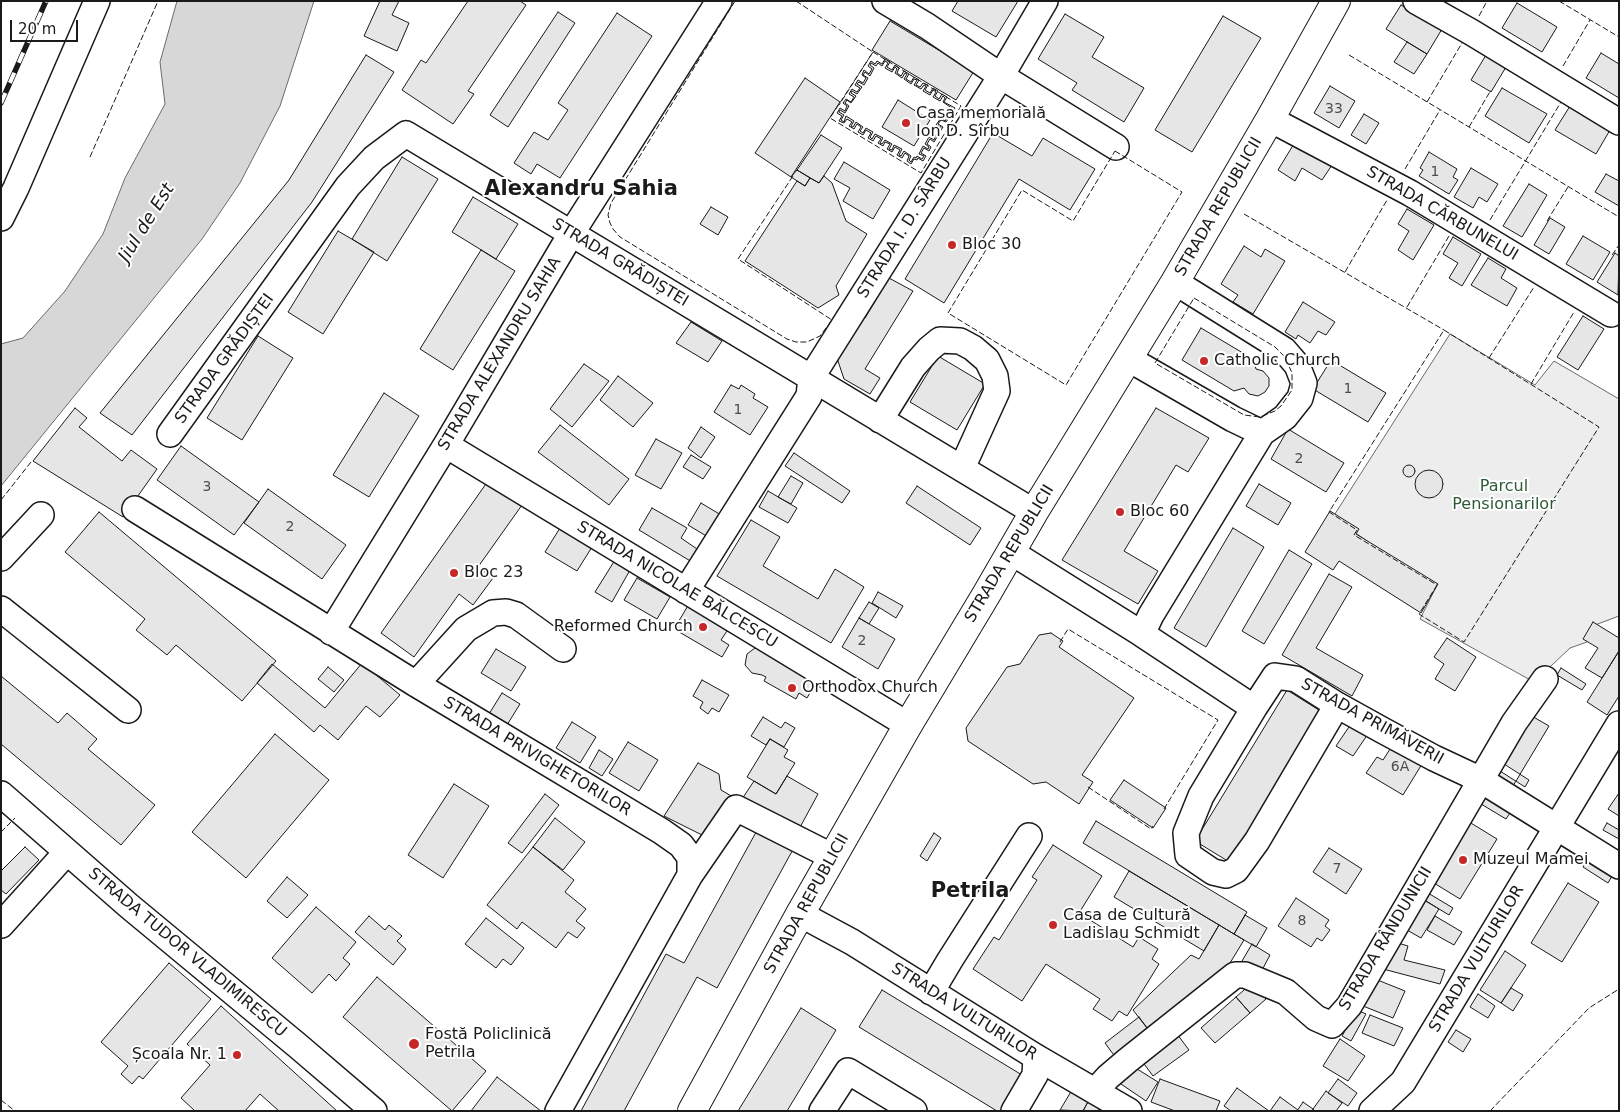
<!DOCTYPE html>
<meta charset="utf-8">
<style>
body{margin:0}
#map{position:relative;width:1620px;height:1112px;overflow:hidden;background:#fff;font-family:"DejaVu Sans",sans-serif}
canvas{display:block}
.frame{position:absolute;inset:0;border:2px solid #1a1a1a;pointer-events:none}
.scale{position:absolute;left:10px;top:20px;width:68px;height:22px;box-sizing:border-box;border:2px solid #1a1a1a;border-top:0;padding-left:6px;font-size:15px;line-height:18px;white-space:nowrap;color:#1a1a1a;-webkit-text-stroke:4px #fff;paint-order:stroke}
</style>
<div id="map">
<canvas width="1620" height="1112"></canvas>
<div class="frame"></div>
<div class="scale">20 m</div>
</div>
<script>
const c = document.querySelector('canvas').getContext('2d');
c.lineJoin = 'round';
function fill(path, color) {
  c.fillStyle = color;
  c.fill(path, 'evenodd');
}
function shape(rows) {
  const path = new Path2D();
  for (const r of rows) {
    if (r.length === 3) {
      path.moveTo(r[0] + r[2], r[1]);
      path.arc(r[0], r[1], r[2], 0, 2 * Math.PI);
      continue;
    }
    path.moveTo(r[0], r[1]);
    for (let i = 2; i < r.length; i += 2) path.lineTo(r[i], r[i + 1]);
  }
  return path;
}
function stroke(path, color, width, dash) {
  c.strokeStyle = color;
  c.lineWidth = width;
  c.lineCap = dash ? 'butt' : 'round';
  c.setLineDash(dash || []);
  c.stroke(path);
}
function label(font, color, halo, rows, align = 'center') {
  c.font = font + ' "DejaVu Sans",sans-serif';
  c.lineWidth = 4;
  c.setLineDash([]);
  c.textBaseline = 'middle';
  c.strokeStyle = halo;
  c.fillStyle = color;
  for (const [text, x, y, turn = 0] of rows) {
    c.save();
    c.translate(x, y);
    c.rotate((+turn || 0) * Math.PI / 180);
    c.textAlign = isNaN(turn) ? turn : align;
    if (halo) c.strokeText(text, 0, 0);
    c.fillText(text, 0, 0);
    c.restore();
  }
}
const green = shape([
 [1450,334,1535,385,1554,361,1619,399,1619,616,1595,625,1587,642,1570,648,1534,682,1420,619,1435,589,1333,517,1450,334]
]);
fill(green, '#ededed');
stroke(green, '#6a6a6a', 1);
const water = shape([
 [177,1,314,1,280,106,240,183,202,239,1,486,1,344,23,338,65,291,103,234,125,178,165,104,160,62,177,1]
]);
fill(water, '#d7d7d7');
stroke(water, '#6a6a6a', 1);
const building = shape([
 [380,1,399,1,392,15,409,23,397,51,364,36,380,1],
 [468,1,520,1,526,5,468,91,474,94,453,124,402,90,421,60,426,63,468,1],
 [958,1,1018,1,996,37,952,11,958,1],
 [1517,3,1557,27,1542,52,1502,28,1517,3],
 [1401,5,1442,29,1427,54,1386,29,1401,5],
 [558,12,575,23,508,127,490,115,558,12],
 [617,13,652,36,560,178,537,164,531,174,514,163,534,132,548,140,568,110,558,103,617,13],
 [1065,14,1104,37,1092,57,1144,88,1124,122,1072,90,1077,83,1038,59,1065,14],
 [1223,16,1261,38,1192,152,1155,130,1223,16],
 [890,21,974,71,956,100,872,50,890,21],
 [1407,42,1427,54,1414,74,1394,62,1407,42],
 [1601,53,1619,64,1619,98,1586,78,1601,53],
 [366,55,394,72,312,202,132,435,100,413,289,180,366,55],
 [1486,55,1506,67,1491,92,1471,80,1486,55],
 [885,59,890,62,887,67,892,70,895,65,899,68,897,73,901,76,904,71,909,74,906,79,911,82,914,77,919,80,916,85,920,87,923,83,928,85,925,90,930,93,933,88,938,91,935,96,939,99,942,94,947,97,944,102,955,108,952,113,947,110,944,115,949,118,946,122,941,120,938,124,943,127,940,132,935,129,933,134,937,137,934,142,930,139,927,144,931,147,929,151,924,148,921,153,926,156,923,161,918,158,917,160,914,159,911,164,907,161,909,156,905,153,902,158,897,155,900,150,895,147,892,152,887,149,890,144,885,142,883,146,878,143,881,139,876,136,873,141,868,138,871,133,866,130,863,135,858,132,861,127,857,124,854,129,849,126,852,122,847,119,844,123,839,121,842,116,837,113,840,108,845,111,847,106,843,103,846,99,851,102,854,97,849,94,852,89,857,92,860,88,855,85,858,80,863,83,866,78,862,75,864,70,869,74,872,69,868,66,871,61,875,64,877,61,882,64,885,59],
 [885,61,888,63,885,68,892,72,895,67,897,69,895,73,902,78,905,73,907,74,904,79,911,84,914,79,917,80,914,85,921,89,924,85,926,86,923,91,930,95,933,90,936,92,933,97,940,101,943,96,945,98,943,102,953,109,951,111,946,108,942,115,947,118,945,121,941,118,936,125,941,127,940,130,935,127,931,134,935,137,934,140,929,137,925,144,929,147,928,149,923,146,919,154,924,156,922,159,917,156,916,158,914,157,911,162,909,160,911,156,904,151,901,156,899,155,902,149,894,145,892,150,889,149,892,144,885,140,882,144,880,143,883,138,875,134,872,139,870,137,873,132,866,128,863,133,860,131,863,127,856,122,853,127,851,126,854,121,846,116,844,122,841,120,844,115,839,112,840,110,845,113,849,106,845,103,847,100,851,103,856,96,851,93,852,91,857,94,862,87,857,84,859,82,864,85,868,78,863,75,865,72,870,76,874,68,870,65,871,63,876,66,878,63,882,66,885,61],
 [805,78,840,102,791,177,755,153,805,78],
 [1330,86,1355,101,1339,128,1314,113,1330,86],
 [1502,88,1547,114,1529,143,1485,116,1502,88],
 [898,100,930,120,914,146,882,127,898,100],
 [1570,106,1610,130,1596,154,1555,130,1570,106],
 [1364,114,1379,123,1366,144,1351,135,1364,114],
 [993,133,1032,156,1043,138,1095,169,1070,210,1019,179,944,303,905,279,993,133],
 [821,135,842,148,819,183,797,170,821,135],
 [1295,142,1332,165,1322,180,1302,168,1295,181,1278,170,1295,142],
 [1429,152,1457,169,1453,177,1458,180,1449,194,1419,176,1423,170,1420,168,1429,152],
 [402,157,438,179,387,261,352,239,402,157],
 [844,162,890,190,873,219,843,201,850,188,834,179,844,162],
 [1471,168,1498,184,1487,202,1479,197,1473,208,1454,197,1471,168],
 [797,170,810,178,805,186,791,177,797,170],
 [1606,174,1619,181,1619,206,1595,192,1606,174],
 [824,176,832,183,846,221,867,234,836,286,839,295,818,308,745,261,797,181,805,186,810,178,819,183,824,176],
 [1529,184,1547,195,1522,237,1503,226,1529,184],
 [473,197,518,224,496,259,452,232,473,197],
 [711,207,728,217,718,235,700,224,711,207],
 [1407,209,1434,225,1413,260,1398,250,1409,231,1398,224,1407,209],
 [1550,218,1565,227,1549,254,1534,245,1550,218],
 [338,231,374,252,323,334,288,312,338,231],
 [1583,236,1610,252,1593,280,1566,264,1583,236],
 [1453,237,1481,254,1462,286,1449,278,1458,263,1443,254,1453,237],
 [1244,246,1261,257,1265,249,1285,261,1253,314,1233,302,1238,295,1221,284,1244,246],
 [481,250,515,271,453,370,420,349,481,250],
 [1615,253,1619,256,1618,295,1597,282,1615,253],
 [1488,258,1506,269,1501,278,1517,288,1507,306,1471,285,1488,258],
 [889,278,913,291,865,369,880,378,870,394,844,379,835,352,857,315,865,318,889,278],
 [1303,302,1335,322,1326,335,1318,331,1310,343,1298,335,1296,339,1285,332,1303,302],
 [1583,316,1604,329,1578,370,1557,357,1583,316],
 [691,322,722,341,708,362,676,343,691,322],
 [1201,328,1253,359,1256,369,1263,371,1269,378,1269,386,1265,392,1258,396,1249,394,1244,388,1234,391,1182,360,1201,328],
 [258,336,293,358,242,440,207,418,258,336],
 [938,356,985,384,957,430,910,402,938,356],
 [1331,360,1386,393,1368,422,1313,389,1331,360],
 [584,364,609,381,572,427,550,409,584,364],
 [618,376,653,403,633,427,600,400,618,376],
 [731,385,739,389,741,385,755,394,753,398,768,407,750,435,714,412,731,385],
 [384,393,419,416,369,497,333,475,384,393],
 [75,408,87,418,79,427,122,461,131,450,157,469,123,517,33,461,75,408],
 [1156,408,1209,438,1188,472,1176,465,1124,551,1158,571,1138,604,1062,560,1156,408],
 [560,425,629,479,609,505,538,452,560,425],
 [701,427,715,437,701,458,688,448,701,427],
 [1288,429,1344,463,1326,492,1271,459,1288,429],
 [656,439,682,453,661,489,635,475,656,439],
 [181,446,259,502,234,535,157,480,181,446],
 [794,453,850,491,842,503,785,466,794,453],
 [691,455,711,467,703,479,683,467,691,455],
 [1409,471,6],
 [1429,484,14],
 [791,476,803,483,791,504,778,497,791,476],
 [488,481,522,505,478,567,493,578,473,605,459,594,414,657,381,633,488,481],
 [1259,484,1291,503,1278,525,1246,506,1259,484],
 [917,486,981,528,970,545,906,503,917,486],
 [268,489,346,545,322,579,244,523,268,489],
 [768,491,797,508,788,523,759,507,768,491],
 [701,503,721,515,708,537,688,525,701,503],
 [652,508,687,528,681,538,700,551,692,562,639,530,652,508],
 [1330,511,1359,529,1356,534,1438,584,1421,613,1339,561,1333,570,1305,552,1330,511],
 [99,512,276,661,242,701,176,645,167,655,136,630,145,619,65,552,99,512],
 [751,520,780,537,763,566,818,599,835,569,864,587,831,643,717,576,751,520],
 [560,528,592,547,577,571,545,552,560,528],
 [1233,528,1264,547,1206,647,1174,628,1233,528],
 [1289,550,1312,564,1264,644,1242,631,1289,550],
 [615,560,630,570,612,602,595,592,615,560],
 [1329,574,1352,587,1316,648,1363,675,1352,696,1282,655,1329,574],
 [637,578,670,597,657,619,624,600,637,578],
 [878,592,903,606,896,618,872,603,878,592],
 [869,602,879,608,869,624,859,618,869,602],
 [689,604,729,628,721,640,729,645,722,657,674,629,689,604],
 [859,618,895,639,878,669,842,647,859,618],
 [1593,622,1619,638,1619,651,1602,678,1585,668,1598,648,1583,639,1593,622],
 [1051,633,1063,641,1059,647,1134,698,1082,775,1093,782,1079,804,1046,782,1033,784,968,741,966,728,1007,667,1020,664,1039,635,1051,633],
 [1447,638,1476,657,1455,691,1435,679,1444,664,1434,657,1447,638],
 [755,648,766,650,772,658,776,660,778,657,810,675,806,681,814,686,807,698,799,693,796,699,764,681,766,677,762,675,752,673,745,665,747,654,755,648],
 [496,649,526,667,511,691,481,673,496,649],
 [1619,651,1619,696,1607,715,1587,702,1619,651],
 [362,663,400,695,380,717,366,706,338,740,320,725,314,732,257,683,272,664,325,708,362,663],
 [328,667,344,680,334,692,318,679,328,667],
 [1561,668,1586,684,1582,690,1557,675,1561,668],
 [1,676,58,723,67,713,97,739,88,749,155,805,121,845,1,744,1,676],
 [702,680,729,695,719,712,712,708,708,714,700,708,703,702,693,696,702,680],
 [1287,690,1322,712,1231,863,1195,841,1287,690],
 [502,693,520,704,507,725,489,714,502,693],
 [1518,708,1549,726,1513,786,1482,768,1518,708],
 [763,717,781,728,785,722,795,728,784,747,770,739,766,745,751,736,763,717],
 [1353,721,1370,731,1353,756,1336,746,1353,721],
 [572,722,596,737,580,763,556,748,572,722],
 [275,734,329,780,246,878,192,832,275,734],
 [770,739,788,750,784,757,795,763,776,794,747,777,770,739],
 [628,742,658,760,639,791,609,773,628,742],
 [1392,746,1422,764,1403,795,1366,773,1377,757,1383,760,1392,746],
 [599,750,613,759,602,776,589,768,599,750],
 [698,763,719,774,721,790,733,797,710,839,664,816,698,763],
 [1504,764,1529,780,1525,787,1500,771,1504,764],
 [787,776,818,794,798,831,742,799,754,781,776,794,787,776],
 [1124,780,1166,808,1153,828,1110,800,1124,780],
 [454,784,489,806,443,878,408,855,454,784],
 [1619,793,1619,816,1608,809,1619,793],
 [545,794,559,805,522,853,508,843,545,794],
 [1485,797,1510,813,1506,819,1481,804,1485,797],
 [555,818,585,842,563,870,533,847,555,818],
 [1466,820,1497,839,1460,899,1429,880,1466,820],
 [1096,821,1247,912,1234,934,1083,843,1096,821],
 [1607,823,1619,830,1619,839,1603,830,1607,823],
 [760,825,796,844,717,988,697,977,624,1111,581,1111,666,954,684,963,760,825],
 [934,833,941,838,927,861,920,856,934,833],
 [1053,845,1102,876,1079,913,1133,947,1139,937,1158,949,1152,959,1159,964,1127,1016,1119,1011,1112,1021,1093,1009,1100,999,1046,964,1022,1001,973,969,994,937,999,940,1037,880,1032,877,1053,845],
 [25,847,39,860,6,894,1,890,1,871,25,847],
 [533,847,574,880,565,892,586,909,576,921,585,928,577,938,568,932,556,948,522,922,517,929,487,905,533,847],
 [1329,848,1362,869,1346,894,1313,872,1329,848],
 [1587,860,1612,876,1608,883,1583,867,1587,860],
 [1129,871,1219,925,1204,951,1114,897,1129,871],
 [287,877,308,895,287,918,267,901,287,877],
 [1568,883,1599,902,1562,962,1531,943,1568,883],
 [1428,893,1453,908,1449,915,1424,900,1428,893],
 [1418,896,1439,909,1421,938,1400,926,1418,896],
 [1296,898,1329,920,1325,926,1330,930,1322,941,1317,938,1311,947,1278,926,1296,898],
 [316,907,356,942,343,958,350,964,336,981,329,974,312,993,272,958,316,907],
 [1245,915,1267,928,1256,947,1234,934,1245,915],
 [369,916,385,930,389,925,402,936,397,941,406,949,393,965,355,932,369,916],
 [1435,916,1462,932,1454,945,1427,930,1435,916],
 [486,918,524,948,511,965,503,959,496,968,465,944,486,918],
 [1219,925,1244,940,1227,968,1147,1028,1133,1010,1191,955,1199,959,1219,925],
 [1391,941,1408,946,1404,960,1445,970,1440,984,1383,969,1391,941],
 [1252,944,1270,955,1261,972,1242,961,1252,944],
 [1505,951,1526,965,1501,1003,1480,990,1505,951],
 [169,963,211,999,143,1079,139,1076,132,1084,121,1074,128,1066,101,1042,169,963],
 [377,977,486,1071,452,1111,343,1017,377,977],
 [1375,979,1405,991,1393,1018,1363,1006,1375,979],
 [1252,983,1266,999,1250,1013,1236,997,1252,983],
 [1511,988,1523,995,1513,1011,1501,1003,1511,988],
 [882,990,1022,1075,1000,1111,997,1111,859,1027,882,990],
 [1478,994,1495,1006,1488,1018,1470,1007,1478,994],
 [1236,997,1250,1013,1215,1043,1201,1028,1236,997],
 [221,1006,337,1111,279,1111,260,1094,245,1111,195,1111,181,1098,210,1065,187,1044,221,1006],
 [801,1008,836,1030,787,1111,738,1111,801,1008],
 [1357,1010,1366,1014,1351,1041,1342,1036,1357,1010],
 [1370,1015,1403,1028,1394,1046,1362,1033,1370,1015],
 [1139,1017,1151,1033,1116,1058,1105,1043,1139,1017],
 [1174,1030,1189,1050,1153,1076,1139,1057,1174,1030],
 [1456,1030,1471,1039,1463,1052,1448,1042,1456,1030],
 [1340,1039,1365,1056,1348,1081,1323,1066,1340,1039],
 [1129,1064,1158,1082,1146,1101,1118,1082,1129,1064],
 [497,1077,541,1111,471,1111,497,1077],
 [1160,1079,1220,1101,1216,1111,1175,1111,1151,1102,1160,1079],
 [1338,1079,1357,1093,1348,1106,1328,1093,1338,1079],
 [1237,1088,1269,1111,1231,1111,1224,1106,1237,1088],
 [1072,1090,1089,1100,1083,1111,1060,1110,1072,1090],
 [1326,1091,1342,1103,1336,1111,1315,1111,1313,1109,1326,1091],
 [1280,1097,1298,1110,1297,1111,1270,1111,1280,1097],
 [1089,1100,1100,1107,1098,1111,1083,1111,1089,1100],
 [1303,1102,1313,1109,1312,1111,1297,1111,1303,1102]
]);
fill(building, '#e6e6e6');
stroke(building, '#1a1a1a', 1);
const minor = shape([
 [885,1,927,26,1001,76,1116,147],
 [1416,1,1471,32,1619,122],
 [1270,119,1410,193,1611,314],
 [1,218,16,188,97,1],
 [1129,359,1233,419,1262,433,1285,417,1300,398,1304,383,1297,365,1284,350,1175,282],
 [880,420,913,367,929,349,940,340,960,341,973,348,987,360,995,376,997,391,962,468],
 [170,434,348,186,374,158,406,134,1034,512],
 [446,445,908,725],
 [135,509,416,684,661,831,681,845,690,857,690,875,558,1111],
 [1011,552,1142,634,1254,708,1275,676,1296,679,1337,705,1382,730,1434,758,1481,780,1619,866],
 [1,558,41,515],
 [686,591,809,396,811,378,1001,76,1045,1],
 [1,609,128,710],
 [331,632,446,445,571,234,719,1],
 [1142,634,1151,615,1262,433],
 [416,684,466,629,493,613,506,612,516,615,563,649],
 [1254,708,1201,796,1186,833,1188,855,1213,872,1226,875,1236,870,1257,841,1337,705],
 [1,794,129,906,298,1046,374,1111],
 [690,875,736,808,833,857],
 [800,914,852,942,1036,1057,1129,1111],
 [1,925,67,852],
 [931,992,950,960,1029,836],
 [1095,1091,1108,1077,1128,1060,1235,975,1245,975,1286,992,1316,1018,1332,1025,1349,1006,1514,723,1545,679],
 [822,1111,848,1071,914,1111],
 [1014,1111,1035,1075,1036,1057],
 [1372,1111,1403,1082,1619,724]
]);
const major = shape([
 [692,1111,800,914,908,725,986,595,1034,512,1175,282,1270,119,1336,1]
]);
stroke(minor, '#1a1a1a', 28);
stroke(major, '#1a1a1a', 30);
stroke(minor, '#fff', 25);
stroke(major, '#fff', 28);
const rail = shape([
 [1,103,46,1]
]);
stroke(rail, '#1a1a1a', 5.5);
stroke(rail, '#fff', 4, [11]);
stroke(shape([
 [735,1,611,203,608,215,610,223,613,229,620,237,787,339,796,342,807,342,820,336,832,320,738,259,793,176],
 [796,1,873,52,839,105],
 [1559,1,1619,37],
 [1479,16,1487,1],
 [873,52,961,106,921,173,830,118,873,52],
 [1349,55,1619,217],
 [1563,66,1590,20],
 [1427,102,1462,43],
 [1469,127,1491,90],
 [1115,151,1182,192,1066,385,948,313,1022,190,1073,221,1115,151],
 [90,157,158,1],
 [1405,169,1440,110],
 [1244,214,1444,330],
 [1490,220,1561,102],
 [1547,221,1568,187],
 [1612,255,1619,245],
 [1345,272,1387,200],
 [1194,298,1275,347,1285,357,1292,373,1292,390,1281,406,1275,411,1260,417,1244,415,1155,363,1194,298],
 [1407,307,1449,236],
 [1444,330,1599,427,1464,642,1419,614,1437,585,1354,535,1357,530,1329,512,1444,330],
 [1489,358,1534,287],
 [1531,384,1574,312],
 [1,500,31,462],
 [1060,642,1068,629,1218,720,1164,809],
 [1088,787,1151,829,1153,826],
 [1,832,15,818],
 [1,1100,15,1111],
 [1490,1111,1589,1008,1619,989]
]), '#1a1a1a', 1, [6, 2.5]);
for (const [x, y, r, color] of [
 [906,123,5,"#c62828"],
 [952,245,5,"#c62828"],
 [1204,361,5,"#c62828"],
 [1120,512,5,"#c62828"],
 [454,573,5,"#c62828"],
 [703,627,5,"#c62828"],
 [792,688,5,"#c62828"],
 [1463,860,5,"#c62828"],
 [1053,925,5,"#c62828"],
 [414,1044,6,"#c62828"],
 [237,1055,5,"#c62828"]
]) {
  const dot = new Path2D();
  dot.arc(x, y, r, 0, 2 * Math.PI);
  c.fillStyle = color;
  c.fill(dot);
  stroke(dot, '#fff', 2);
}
label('14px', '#4d4d4d', null, [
 ["33",1334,109],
 ["1",1435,172],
 ["1",1348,389],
 ["1",738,410],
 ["2",1299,459],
 ["3",207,487],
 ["2",290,527],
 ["2",862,641],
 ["6A",1400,767],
 ["7",1337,869],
 ["8",1302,921]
]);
label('16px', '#1a1a1a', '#fff', [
 ["Casa memorială",916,114],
 ["Ion D. Sîrbu",916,132],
 ["Bloc 30",962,245],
 ["Catholic Church",1214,361],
 ["Bloc 60",1130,512],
 ["Bloc 23",464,573],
 ["Reformed Church",693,627,"right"],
 ["Orthodox Church",802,688],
 ["Muzeul Mamei",1473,860],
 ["Casa de Cultură",1063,916],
 ["Ladislau Schmidt",1063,934],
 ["Fostă Policlinică",425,1035],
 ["Petrila",425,1053],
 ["Școala Nr. 1",227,1055,"right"]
], 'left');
label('16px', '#1a1a1a', '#fff', [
 ["STRADA REPUBLICII",1219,207,-60],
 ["STRADA CĂRBUNELUI",1442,214,30],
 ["STRADA I. D. SÂRBU",905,228,-58],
 ["STRADA GRĂDIȘTEI",620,263,31],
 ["STRADA ALEXANDRU SAHIA",500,354,-59],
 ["STRADA GRĂDIȘTEI",225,359,-54],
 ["STRADA REPUBLICII",1010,554,-59],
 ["STRADA NICOLAE BĂLCESCU",677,585,31],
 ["STRADA PRIMĂVERII",1372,722,29],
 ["STRADA PRIVIGHETORILOR",537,757,31],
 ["STRADA REPUBLICII",807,904,-61],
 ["STRADA RÂNDUNICII",1386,939,-59],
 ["STRADA TUDOR VLADIMIRESCU",187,953,40],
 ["STRADA VULTURILOR",1477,959,-59],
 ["STRADA VULTURILOR",964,1012,32]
]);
label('16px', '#2b5a34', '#fff', [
 ["Parcul",1504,487],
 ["Pensionarilor",1504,505]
]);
label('italic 18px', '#1a1a1a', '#fff', [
 ["Jiul de Est",147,223,-58]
]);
label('bold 21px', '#1a1a1a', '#fff', [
 ["Alexandru Sahia",581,190],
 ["Petrila",970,892]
]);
</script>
